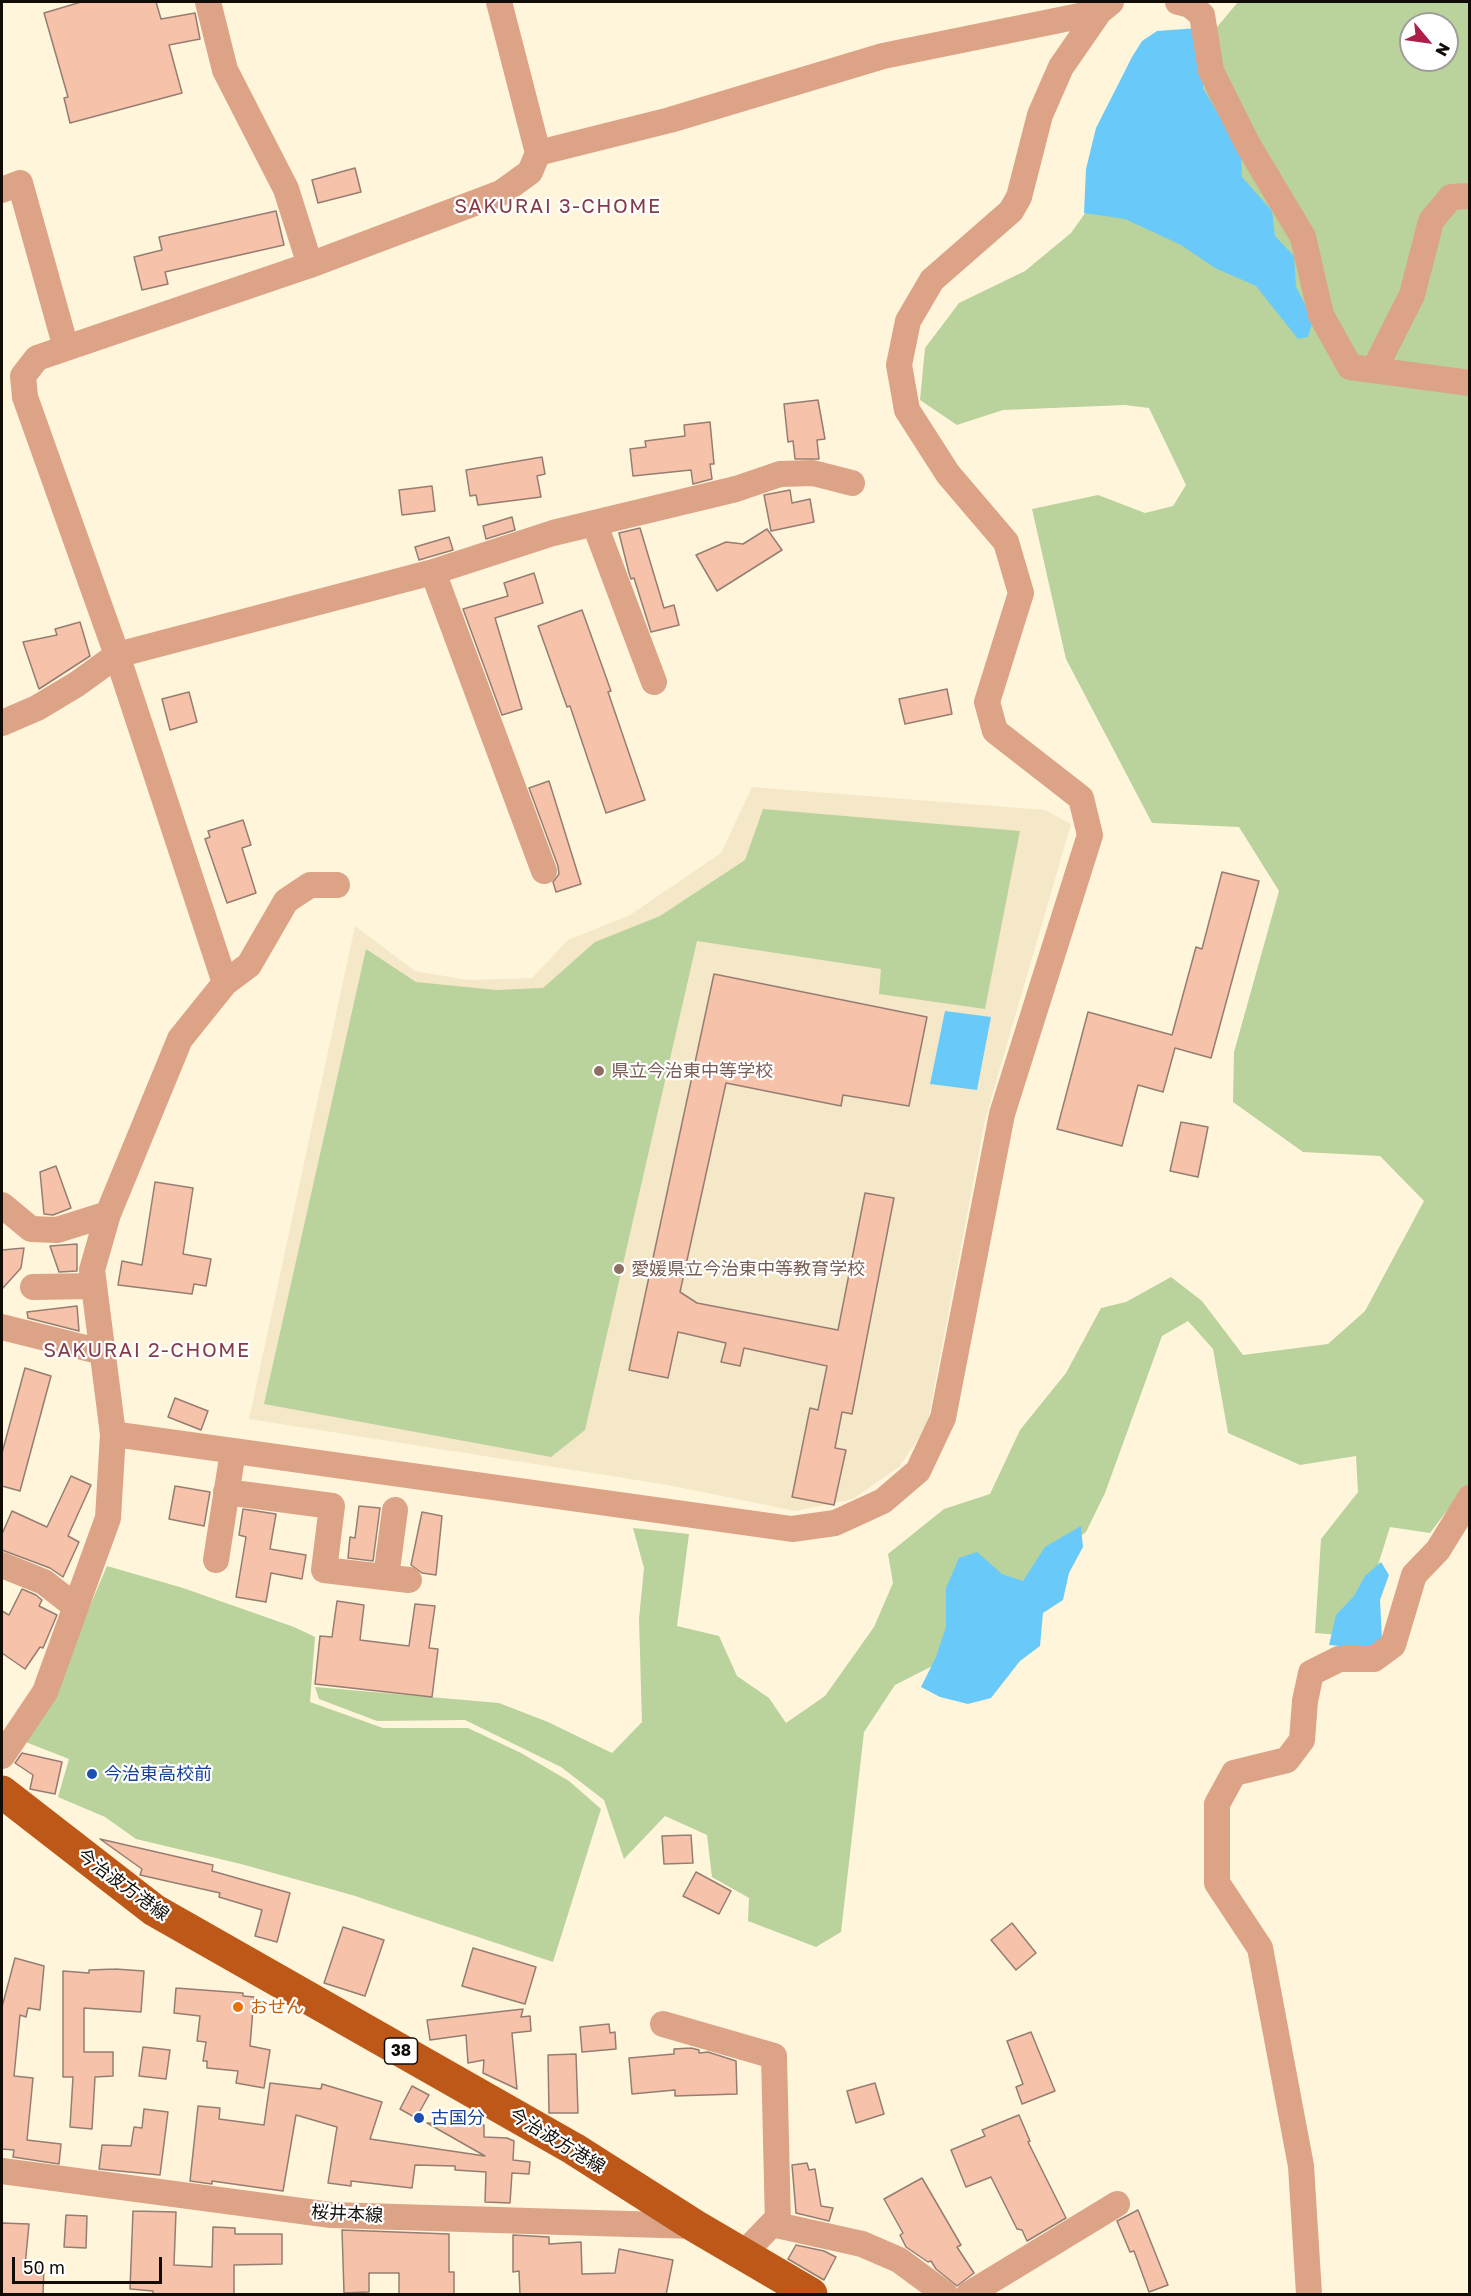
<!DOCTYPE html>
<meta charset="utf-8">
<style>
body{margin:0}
#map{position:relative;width:1471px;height:2296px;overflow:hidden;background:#fff5db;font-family:"Golos Text",sans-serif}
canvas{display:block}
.frame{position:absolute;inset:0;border:3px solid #110d06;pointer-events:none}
.north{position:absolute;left:1399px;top:12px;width:60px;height:60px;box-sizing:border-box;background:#fff;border:2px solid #a09e9b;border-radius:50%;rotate:119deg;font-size:16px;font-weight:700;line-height:24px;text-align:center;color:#110d06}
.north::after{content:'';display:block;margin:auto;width:21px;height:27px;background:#b01e4a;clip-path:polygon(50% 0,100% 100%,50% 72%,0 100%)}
.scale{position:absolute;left:12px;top:2257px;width:150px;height:27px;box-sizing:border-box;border:3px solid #110d06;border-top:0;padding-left:8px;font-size:18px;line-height:21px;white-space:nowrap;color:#110d06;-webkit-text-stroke:4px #fff;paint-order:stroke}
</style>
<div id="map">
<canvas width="1471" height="2296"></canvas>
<div class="frame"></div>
<div class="north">N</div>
<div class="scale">50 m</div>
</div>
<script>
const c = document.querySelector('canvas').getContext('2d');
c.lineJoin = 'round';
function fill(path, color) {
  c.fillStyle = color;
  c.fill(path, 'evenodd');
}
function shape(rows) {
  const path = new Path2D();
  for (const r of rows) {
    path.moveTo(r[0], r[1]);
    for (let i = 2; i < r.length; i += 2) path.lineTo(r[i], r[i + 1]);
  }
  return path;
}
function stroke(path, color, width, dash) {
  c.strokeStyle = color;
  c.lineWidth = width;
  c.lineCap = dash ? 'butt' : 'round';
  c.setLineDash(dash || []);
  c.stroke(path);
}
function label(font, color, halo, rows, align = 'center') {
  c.font = font + ' "Golos Text","Noto Sans JP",sans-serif';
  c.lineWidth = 4.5;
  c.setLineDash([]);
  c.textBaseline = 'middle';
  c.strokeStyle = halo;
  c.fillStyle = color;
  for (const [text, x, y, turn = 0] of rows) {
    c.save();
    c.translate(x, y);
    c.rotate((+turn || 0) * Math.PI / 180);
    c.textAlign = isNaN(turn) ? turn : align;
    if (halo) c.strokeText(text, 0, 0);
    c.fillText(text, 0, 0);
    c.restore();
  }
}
fill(shape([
 [752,787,1045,810,1071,824,985,1120,927,1426,899,1467,853,1499,795,1511,668,1485,249,1419,355,926,415,971,469,980,532,978,568,940,630,915,721,853]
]), '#f5e8c8');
fill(shape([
 [1238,2,1469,2,1469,1510,1458,1496,1430,1533,1390,1527,1372,1584,1340,1635,1315,1633,1321,1539,1358,1492,1356,1456,1300,1465,1228,1433,1213,1349,1188,1321,1162,1336,1105,1493,1086,1532,1053,1555,946,1659,895,1685,864,1732,841,1932,816,1947,748,1921,749,1898,712,1877,707,1835,665,1816,624,1859,604,1800,561,1767,465,1720,377,1721,319,1699,315,1687,499,1703,548,1722,612,1753,642,1722,639,1619,644,1568,633,1528,689,1534,677,1626,719,1636,737,1676,769,1698,786,1723,825,1696,874,1627,893,1583,888,1554,944,1509,990,1494,1020,1430,1066,1373,1101,1308,1126,1302,1171,1277,1202,1301,1243,1355,1328,1344,1365,1311,1424,1201,1380,1156,1303,1152,1233,1102,1234,1052,1279,891,1239,827,1152,823,1066,659,1032,509,1098,495,1145,513,1173,506,1186,485,1149,408,1125,405,1003,410,957,425,920,400,925,348,959,303,1025,271,1071,233,1217,27],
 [1411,24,1447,24,1447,60,1411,60],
 [763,809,1020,831,985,1009,879,994,881,969,697,941,585,1430,551,1457,264,1404,366,949,416,982,496,990,543,988,595,942,660,916,745,860],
 [107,1566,183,1588,294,1627,315,1637,310,1702,383,1728,468,1728,521,1753,569,1781,601,1809,553,1962,352,1895,241,1864,136,1839,105,1817,58,1797,69,1759,23,1741,72,1648]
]), '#bad29b');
fill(shape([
 [1198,28,1203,46,1203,88,1241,153,1242,177,1272,211,1275,236,1294,256,1296,287,1313,320,1308,337,1298,339,1256,286,1215,268,1181,245,1125,219,1084,213,1086,169,1096,128,1132,57,1142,41,1157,31],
 [945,1011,991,1017,977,1090,930,1084],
 [1081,1526,1083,1547,1069,1573,1063,1600,1043,1613,1040,1646,1020,1661,991,1698,968,1704,940,1697,921,1687,936,1657,946,1627,946,1588,959,1558,977,1552,1002,1574,1023,1581,1045,1547],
 [1381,1562,1389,1575,1380,1600,1382,1639,1370,1649,1329,1645,1336,1615,1354,1596,1365,1576]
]), '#69caf9');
const building = shape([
 [81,2,156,2,161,19,195,13,200,39,169,45,182,93,70,123,64,98,68,97,44,13,81,2],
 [355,168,361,192,318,203,312,180,355,168],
 [276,211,284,245,165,272,168,284,142,290,134,257,162,250,159,237,276,211],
 [818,400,825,439,817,440,819,459,795,459,793,441,788,442,784,404,818,400],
 [710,422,714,464,710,464,712,479,693,484,691,470,633,476,630,449,646,447,645,441,685,436,684,425,710,422],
 [542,457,545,474,537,476,541,497,478,505,476,495,470,496,466,470,542,457],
 [432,486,435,511,402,515,399,490,432,486],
 [790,490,792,503,810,499,814,522,771,531,764,495,790,490],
 [512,517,515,530,486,539,483,526,512,517],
 [640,528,664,608,674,605,679,625,651,632,634,578,631,579,629,573,619,533,640,528],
 [767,529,782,550,717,591,696,555,726,542,743,544,767,529],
 [449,537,453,550,419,560,415,547,449,537],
 [534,573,543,603,495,618,522,709,502,715,463,609,508,596,504,583,534,573],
 [582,610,611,691,608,692,645,800,606,813,570,706,567,707,538,626,582,610],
 [80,622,90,656,39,689,23,642,57,635,55,629,80,622],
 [947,689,952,714,905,724,899,699,947,689],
 [189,692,197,722,170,730,162,699,189,692],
 [549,781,581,884,556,892,553,882,559,874,558,866,529,788,549,781],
 [243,820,251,845,242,848,256,893,227,903,205,839,210,837,208,831,243,820],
 [1222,872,1259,881,1211,1058,1175,1048,1163,1092,1138,1085,1122,1146,1057,1129,1088,1012,1172,1035,1196,947,1202,949,1222,872],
 [714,974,927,1017,909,1106,843,1095,841,1106,726,1083,680,1292,697,1303,838,1330,865,1193,894,1198,852,1414,842,1412,835,1448,846,1450,834,1505,792,1497,810,1408,818,1410,827,1366,744,1348,740,1366,721,1362,726,1343,678,1332,668,1378,629,1370,714,974],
 [1181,1122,1208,1127,1198,1177,1170,1171,1181,1122],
 [56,1166,71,1208,53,1215,44,1214,40,1172,56,1166],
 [155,1182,193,1188,183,1254,211,1259,206,1286,194,1284,192,1294,118,1285,122,1261,142,1265,155,1182],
 [77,1244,77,1271,59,1272,50,1246,77,1244],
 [24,1248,21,1268,2,1289,2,1250,24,1248],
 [77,1306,79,1331,28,1318,27,1312,77,1306],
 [25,1368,51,1376,20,1491,2,1486,2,1453,25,1368],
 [175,1398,208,1411,201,1430,168,1417,175,1398],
 [71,1476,91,1485,68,1536,79,1542,63,1577,50,1568,2,1550,2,1534,12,1511,47,1527,71,1476],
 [175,1486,210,1492,204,1526,169,1519,175,1486],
 [359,1506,380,1508,373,1561,348,1558,350,1537,355,1538,359,1506],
 [243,1509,276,1514,270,1549,306,1555,302,1579,271,1573,266,1602,236,1597,246,1537,239,1535,243,1509],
 [422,1512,442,1516,436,1575,422,1573,411,1565,422,1512],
 [22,1589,36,1595,42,1600,39,1606,57,1615,43,1648,40,1647,25,1669,2,1653,2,1611,9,1615,22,1589],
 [337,1601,364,1605,360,1640,409,1646,415,1604,435,1606,429,1648,438,1649,432,1697,315,1684,320,1636,332,1637,337,1601],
 [22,1753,62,1762,55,1794,30,1789,33,1775,15,1763,22,1753],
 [691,1835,693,1863,664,1864,662,1836,691,1835],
 [100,1839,213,1865,212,1871,290,1893,277,1942,255,1936,262,1910,219,1897,220,1893,140,1875,142,1869,100,1839],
 [696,1872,731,1891,719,1914,683,1896,696,1872],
 [1012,1923,1036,1953,1016,1970,991,1940,1012,1923],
 [343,1927,384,1940,365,1996,324,1983,343,1927],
 [473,1948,536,1967,525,2004,462,1986,473,1948],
 [15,1958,44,1966,40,2010,28,2008,26,2017,20,2015,14,2076,33,2078,27,2140,61,2144,59,2164,13,2157,14,2150,2,2149,2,2007,15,1958],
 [115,1969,144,1971,141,2012,84,2008,84,2052,113,2052,113,2076,95,2077,92,2129,70,2127,73,2077,63,2077,63,1971,89,1973,89,1970,115,1969],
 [176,1988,243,1993,243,1996,254,1997,250,2046,270,2050,264,2088,236,2083,238,2071,207,2068,207,2061,203,2061,206,2042,197,2041,200,2016,174,2013,176,1988],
 [523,2009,521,2017,530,2016,531,2031,512,2033,517,2089,483,2073,484,2060,468,2063,466,2035,430,2040,427,2020,523,2009],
 [609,2024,610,2033,615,2032,616,2049,582,2052,580,2027,609,2024],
 [1031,2032,1055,2091,1022,2104,1016,2087,1023,2084,1007,2041,1031,2032],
 [143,2047,170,2050,166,2079,139,2076,143,2047],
 [691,2048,699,2050,699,2053,708,2052,736,2061,737,2094,675,2096,675,2090,632,2094,629,2058,674,2054,674,2049,691,2048],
 [576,2054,578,2113,549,2113,548,2055,576,2054],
 [270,2083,321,2089,322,2084,382,2102,370,2139,485,2156,427,2123,484,2125,484,2137,507,2138,514,2141,513,2160,530,2162,529,2174,512,2173,510,2203,485,2202,486,2172,455,2170,455,2166,415,2165,412,2188,351,2181,351,2186,328,2183,337,2127,296,2115,283,2191,212,2181,212,2184,190,2181,198,2106,220,2108,219,2119,264,2125,270,2083],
 [875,2083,884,2114,856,2123,847,2091,875,2083],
 [412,2086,429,2095,416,2118,400,2109,412,2086],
 [144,2109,168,2112,160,2175,99,2169,102,2145,131,2146,134,2127,142,2128,144,2109],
 [1019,2115,1030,2141,1028,2142,1066,2218,1027,2241,1022,2230,1017,2229,991,2177,966,2187,951,2150,985,2136,982,2130,1019,2115],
 [807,2163,809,2170,815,2169,821,2206,833,2208,829,2221,796,2213,792,2165,807,2163],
 [922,2178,961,2245,957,2247,974,2273,957,2286,936,2269,931,2261,928,2262,906,2247,900,2235,903,2233,884,2199,922,2178],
 [1138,2210,1168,2285,1149,2292,1134,2251,1130,2252,1117,2221,1138,2210],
 [133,2211,176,2212,174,2265,212,2267,213,2227,235,2228,235,2234,282,2234,282,2264,234,2265,234,2295,153,2295,153,2291,130,2289,133,2211],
 [66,2215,87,2216,86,2248,64,2247,66,2215],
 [2,2223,29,2224,25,2266,44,2266,43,2295,2,2295,2,2223],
 [342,2230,449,2234,449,2272,454,2272,454,2295,399,2295,399,2273,369,2273,369,2292,344,2293,342,2230],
 [513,2235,549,2237,549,2244,581,2242,582,2274,615,2273,619,2249,673,2260,666,2295,520,2295,519,2271,513,2272,513,2235],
 [796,2245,824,2251,836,2257,824,2280,788,2259,796,2245]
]);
fill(building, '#f6c2aa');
stroke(building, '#967d72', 1.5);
stroke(shape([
 [208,2,225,70,286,189,310,265],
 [1178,2,1190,5,1202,15,1211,71,1248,145,1303,237,1321,315,1350,367,1470,383],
 [538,153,670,120,883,56,1099,12],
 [2,190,20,183,66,348],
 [1374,370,1412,295,1431,221,1451,197,1470,196],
 [595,525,654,682],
 [433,572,544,871],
 [2,723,37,708,77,684,117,655,433,572,553,533,736,489,780,474,813,473,852,483],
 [225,983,117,655,25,397,23,376,37,358,310,265,501,193,530,172,538,153,499,2],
 [2,1205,31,1229,57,1230,108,1214],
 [33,1287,94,1286],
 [2,1327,102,1352],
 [113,1434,792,1529,835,1523,883,1501,918,1471,943,1418,1002,1114,1090,835,1081,798,995,731,987,702,1021,593,1006,542,948,474,907,410,899,365,908,321,932,280,1011,211,1019,197,1040,115,1061,67,1099,12,1111,2],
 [226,1492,332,1506,324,1570,409,1580],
 [216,1560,233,1451],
 [2,1565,44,1582,76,1607],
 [386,1577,395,1510],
 [2,1756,45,1692,108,1518,113,1434,92,1270,108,1214,180,1039,225,983,249,965,286,901,310,885,337,885],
 [663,2024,774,2056,778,2225],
 [2,2171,331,2215,695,2226],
 [743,2254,772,2224,862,2244,899,2260,945,2294],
 [969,2294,1117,2204],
 [1309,2294,1301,2166,1260,1948,1217,1883,1217,1804,1234,1773,1287,1760,1302,1740,1305,1701,1311,1673,1339,1659,1374,1659,1393,1645,1414,1575,1438,1550,1470,1498]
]), '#dca387', 26);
stroke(shape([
 [2,1792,154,1910,574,2149,695,2226,811,2294]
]), '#bd5819', 33);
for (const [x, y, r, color] of [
 [599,1071,6,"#8d6e63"],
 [619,1269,6,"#8d6e63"],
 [92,1774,6,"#1a4fb4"],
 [238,2007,6,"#e8710a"],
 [419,2118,6,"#1a4fb4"]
]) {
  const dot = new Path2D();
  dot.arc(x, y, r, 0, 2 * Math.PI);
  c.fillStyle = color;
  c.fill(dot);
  stroke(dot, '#fff', 2);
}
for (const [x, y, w] of [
 [401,2051,33]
]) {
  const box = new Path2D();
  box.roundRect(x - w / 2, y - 13, w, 26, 4.5);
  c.fillStyle = '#fff';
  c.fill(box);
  stroke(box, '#110d06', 1.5);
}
label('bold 16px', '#110d06', null, [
 ["38",401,2051]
]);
label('18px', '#785e54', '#fff', [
 ["県立今治東中等学校",611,1071],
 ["愛媛県立今治東中等教育学校",631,1269]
], 'left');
label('18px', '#164399', '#fff', [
 ["今治東高校前",104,1774],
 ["古国分",431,2118]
], 'left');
label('18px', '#110d06', '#fff', [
 ["今治波方港線",123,1885,36],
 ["今治波方港線",557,2141,31],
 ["桜井本線",347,2214,3]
]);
label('18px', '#c56008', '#fff', [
 ["おせん",250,2007]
], 'left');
c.letterSpacing = '1.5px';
label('20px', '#843c4a', '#fff', [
 ["SAKURAI 3-CHOME",558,207],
 ["SAKURAI 2-CHOME",147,1351]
]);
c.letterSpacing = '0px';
</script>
